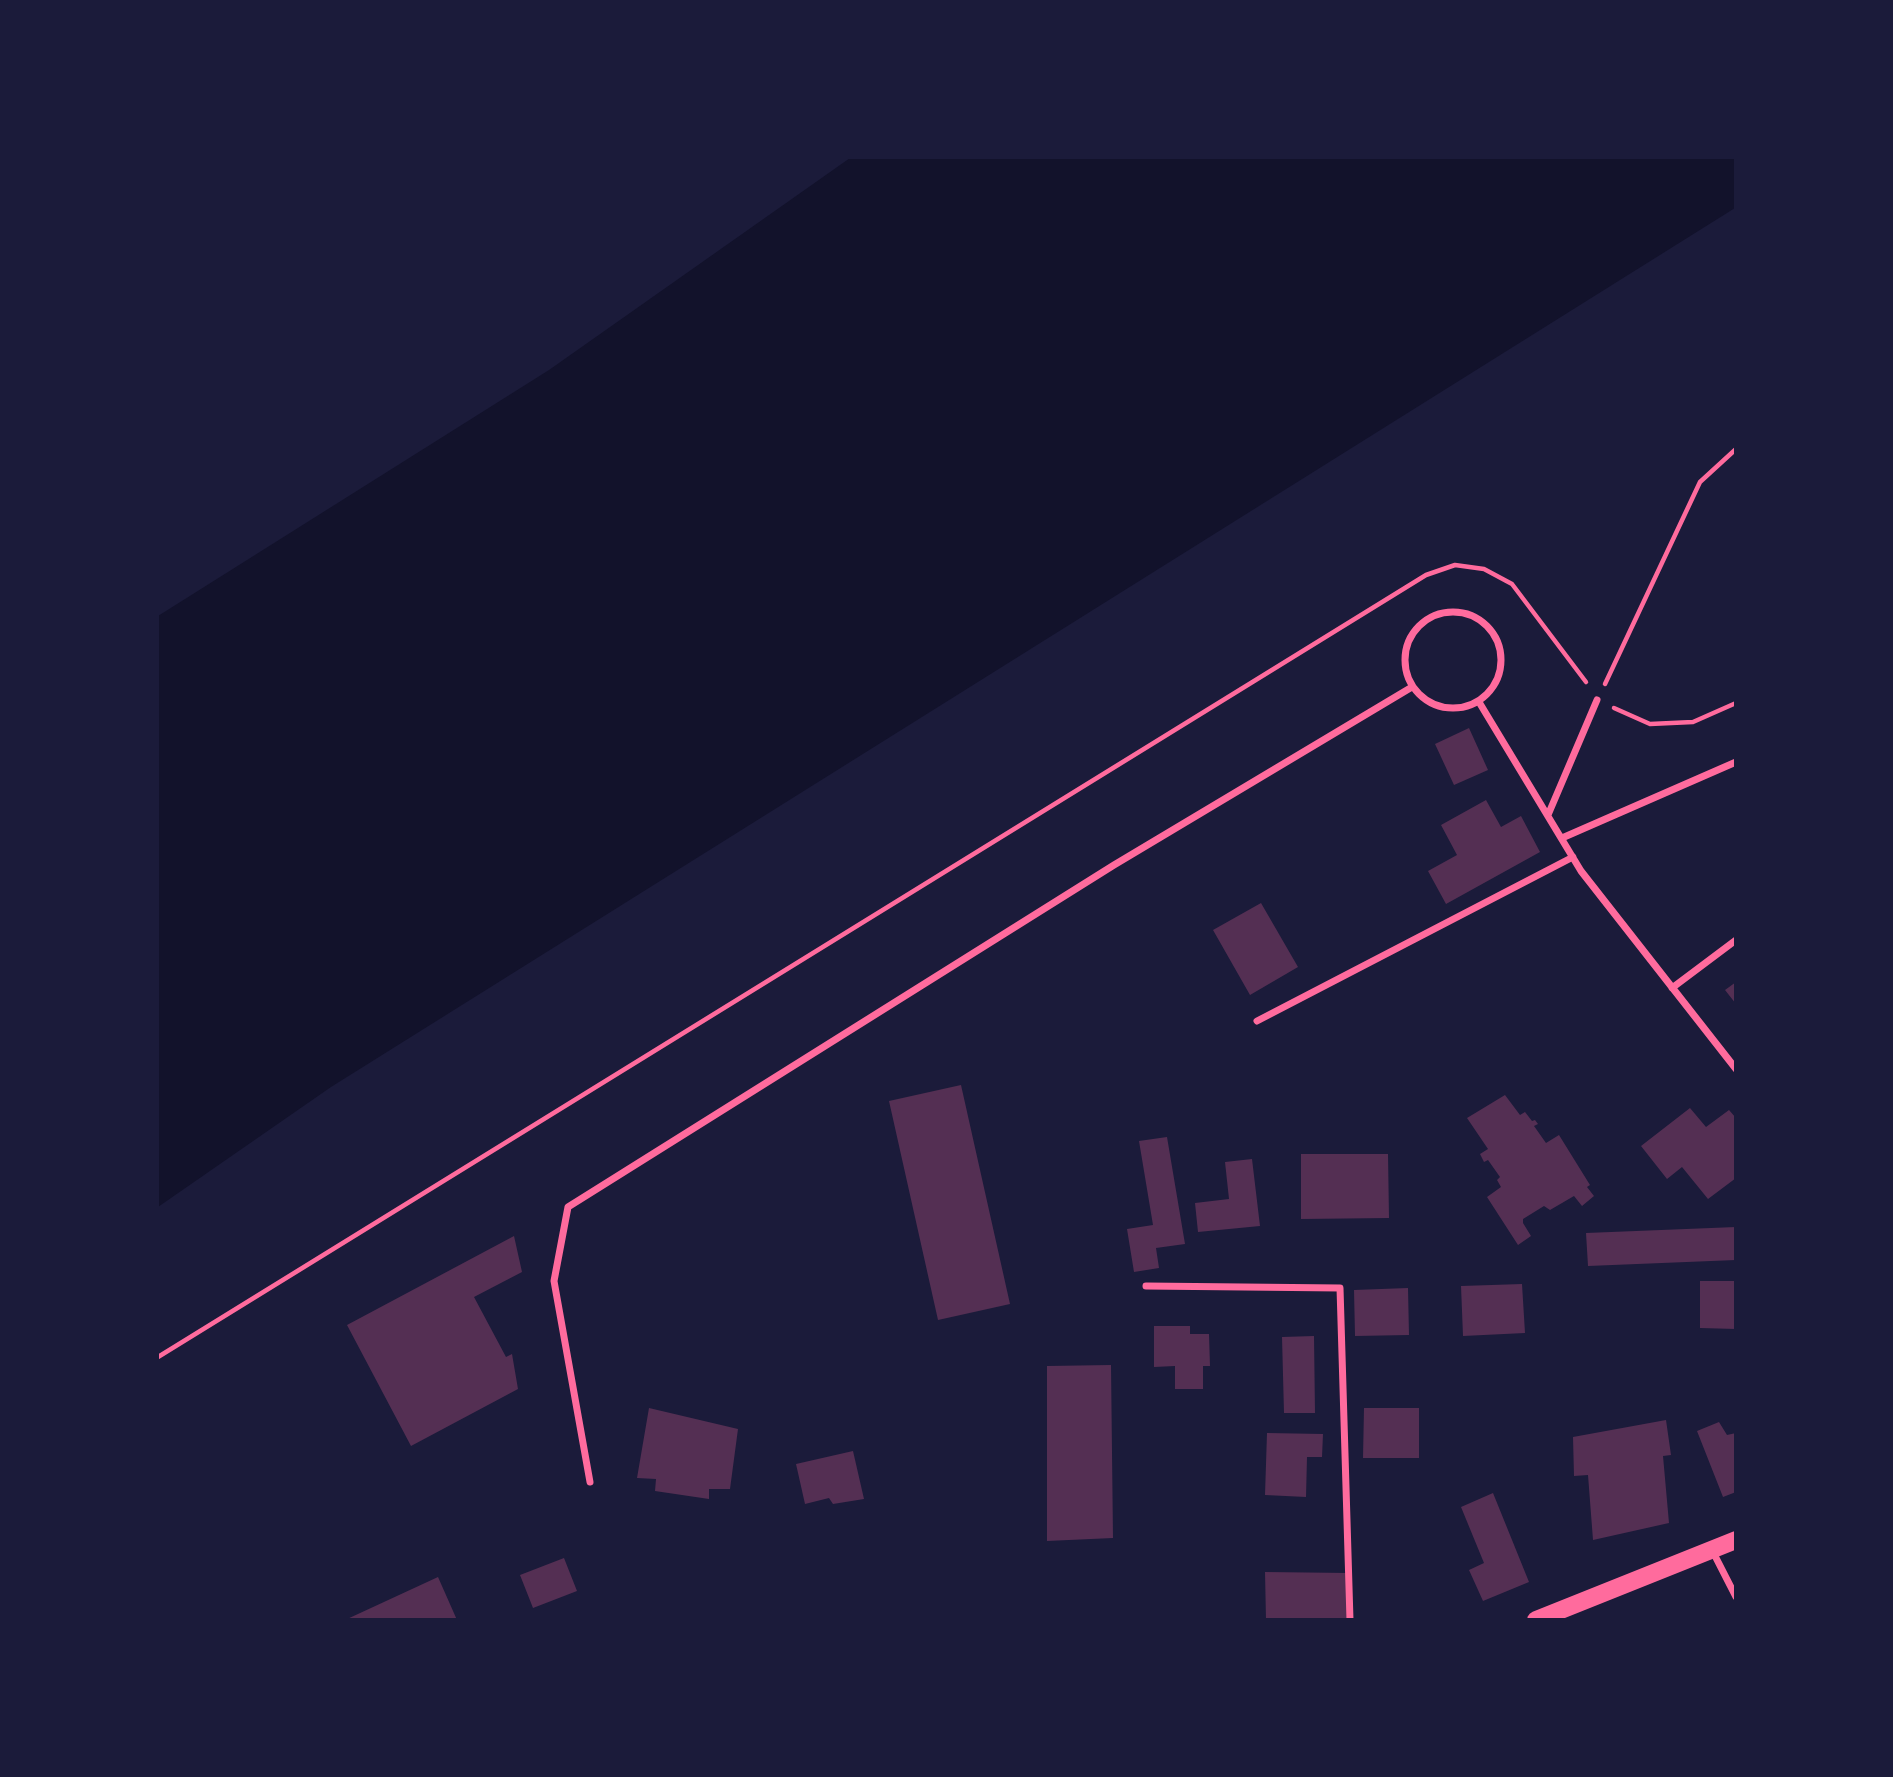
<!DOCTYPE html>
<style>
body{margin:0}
#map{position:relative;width:1893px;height:1777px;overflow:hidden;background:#1b1b3a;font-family:"Sofia Sans Condensed",sans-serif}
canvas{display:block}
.frame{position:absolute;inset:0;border:159px solid #1b1b3a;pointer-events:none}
</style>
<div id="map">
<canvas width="1893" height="1777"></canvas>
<div class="frame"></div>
</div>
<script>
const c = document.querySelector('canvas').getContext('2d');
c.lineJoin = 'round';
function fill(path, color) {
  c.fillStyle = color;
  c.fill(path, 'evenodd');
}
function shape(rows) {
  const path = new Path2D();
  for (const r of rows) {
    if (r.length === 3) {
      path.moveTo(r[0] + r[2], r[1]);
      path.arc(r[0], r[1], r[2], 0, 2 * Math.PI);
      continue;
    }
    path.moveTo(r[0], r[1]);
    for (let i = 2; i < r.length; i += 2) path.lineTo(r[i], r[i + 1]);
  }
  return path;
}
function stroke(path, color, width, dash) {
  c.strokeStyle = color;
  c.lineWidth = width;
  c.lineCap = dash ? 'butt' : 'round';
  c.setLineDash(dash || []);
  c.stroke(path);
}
fill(shape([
 [850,158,1735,158,1735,208,331,1087,158,1207,158,616,549,370]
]), '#12122b');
fill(shape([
 [1469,728,1488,770,1454,785,1435,744],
 [1486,800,1501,827,1521,816,1540,852,1446,904,1428,871,1457,855,1441,825],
 [1261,903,1298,967,1250,995,1213,930],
 [1736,982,1736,1004,1725,990],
 [961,1085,1010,1304,938,1320,889,1101],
 [1505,1095,1520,1115,1525,1112,1532,1121,1535,1120,1538,1124,1534,1126,1546,1143,1559,1135,1590,1185,1587,1187,1594,1196,1582,1206,1574,1196,1550,1210,1544,1206,1523,1219,1523,1223,1531,1236,1518,1245,1487,1197,1501,1187,1497,1180,1500,1177,1488,1160,1484,1162,1480,1154,1488,1149,1467,1118],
 [1690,1108,1706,1127,1729,1110,1736,1118,1736,1178,1708,1199,1682,1167,1667,1179,1641,1146],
 [1167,1137,1185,1244,1156,1248,1159,1268,1134,1272,1127,1229,1153,1225,1139,1141],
 [1301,1154,1388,1154,1389,1218,1301,1219],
 [1252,1159,1260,1226,1198,1232,1195,1203,1229,1199,1225,1162],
 [1736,1227,1736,1260,1588,1266,1586,1233],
 [514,1236,522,1272,474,1297,506,1357,512,1354,518,1389,411,1446,347,1325],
 [1700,1281,1736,1281,1736,1329,1700,1328],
 [1522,1284,1525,1333,1463,1336,1461,1286],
 [1408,1288,1409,1335,1355,1336,1354,1290],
 [1154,1326,1190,1326,1190,1334,1209,1334,1210,1366,1203,1366,1203,1389,1175,1389,1175,1366,1154,1367],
 [1314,1336,1315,1413,1284,1413,1282,1337],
 [1111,1365,1113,1538,1047,1541,1047,1366],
 [649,1408,738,1429,730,1489,709,1489,709,1499,655,1491,656,1479,637,1478],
 [1364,1408,1419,1408,1419,1458,1363,1458],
 [1666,1420,1671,1455,1663,1456,1669,1523,1593,1540,1588,1475,1574,1476,1573,1437],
 [1719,1422,1727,1435,1736,1433,1736,1492,1723,1497,1697,1431],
 [1267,1433,1323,1434,1322,1457,1307,1457,1306,1497,1265,1495],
 [853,1451,864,1499,833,1504,829,1498,805,1504,796,1464],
 [1493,1493,1529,1582,1483,1601,1469,1570,1484,1563,1461,1507],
 [564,1558,577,1591,533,1608,520,1575],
 [1265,1572,1349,1573,1350,1620,1266,1620],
 [438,1577,457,1620,345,1620]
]), '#542f53');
stroke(shape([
 [1605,684,1700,482,1736,449],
 [1614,708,1650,724,1693,722,1736,703],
 [158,1357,1426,575,1455,565,1484,569,1512,584,1586,682]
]), '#ff6b9d', 4.5);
stroke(shape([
 [1453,660,48],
 [1479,702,1581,871,1736,1069],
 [1548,815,1597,700],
 [1562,838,1736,762],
 [1672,988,1736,940],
 [1257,1021,1573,857],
 [1146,1286,1340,1288,1350,1620],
 [590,1482,554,1281,568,1207,1114,865,1412,687],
 [1712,1550,1736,1597]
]), '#ff6b9d', 7);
stroke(shape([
 [1536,1620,1736,1540]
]), '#ff6b9d', 18);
</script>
